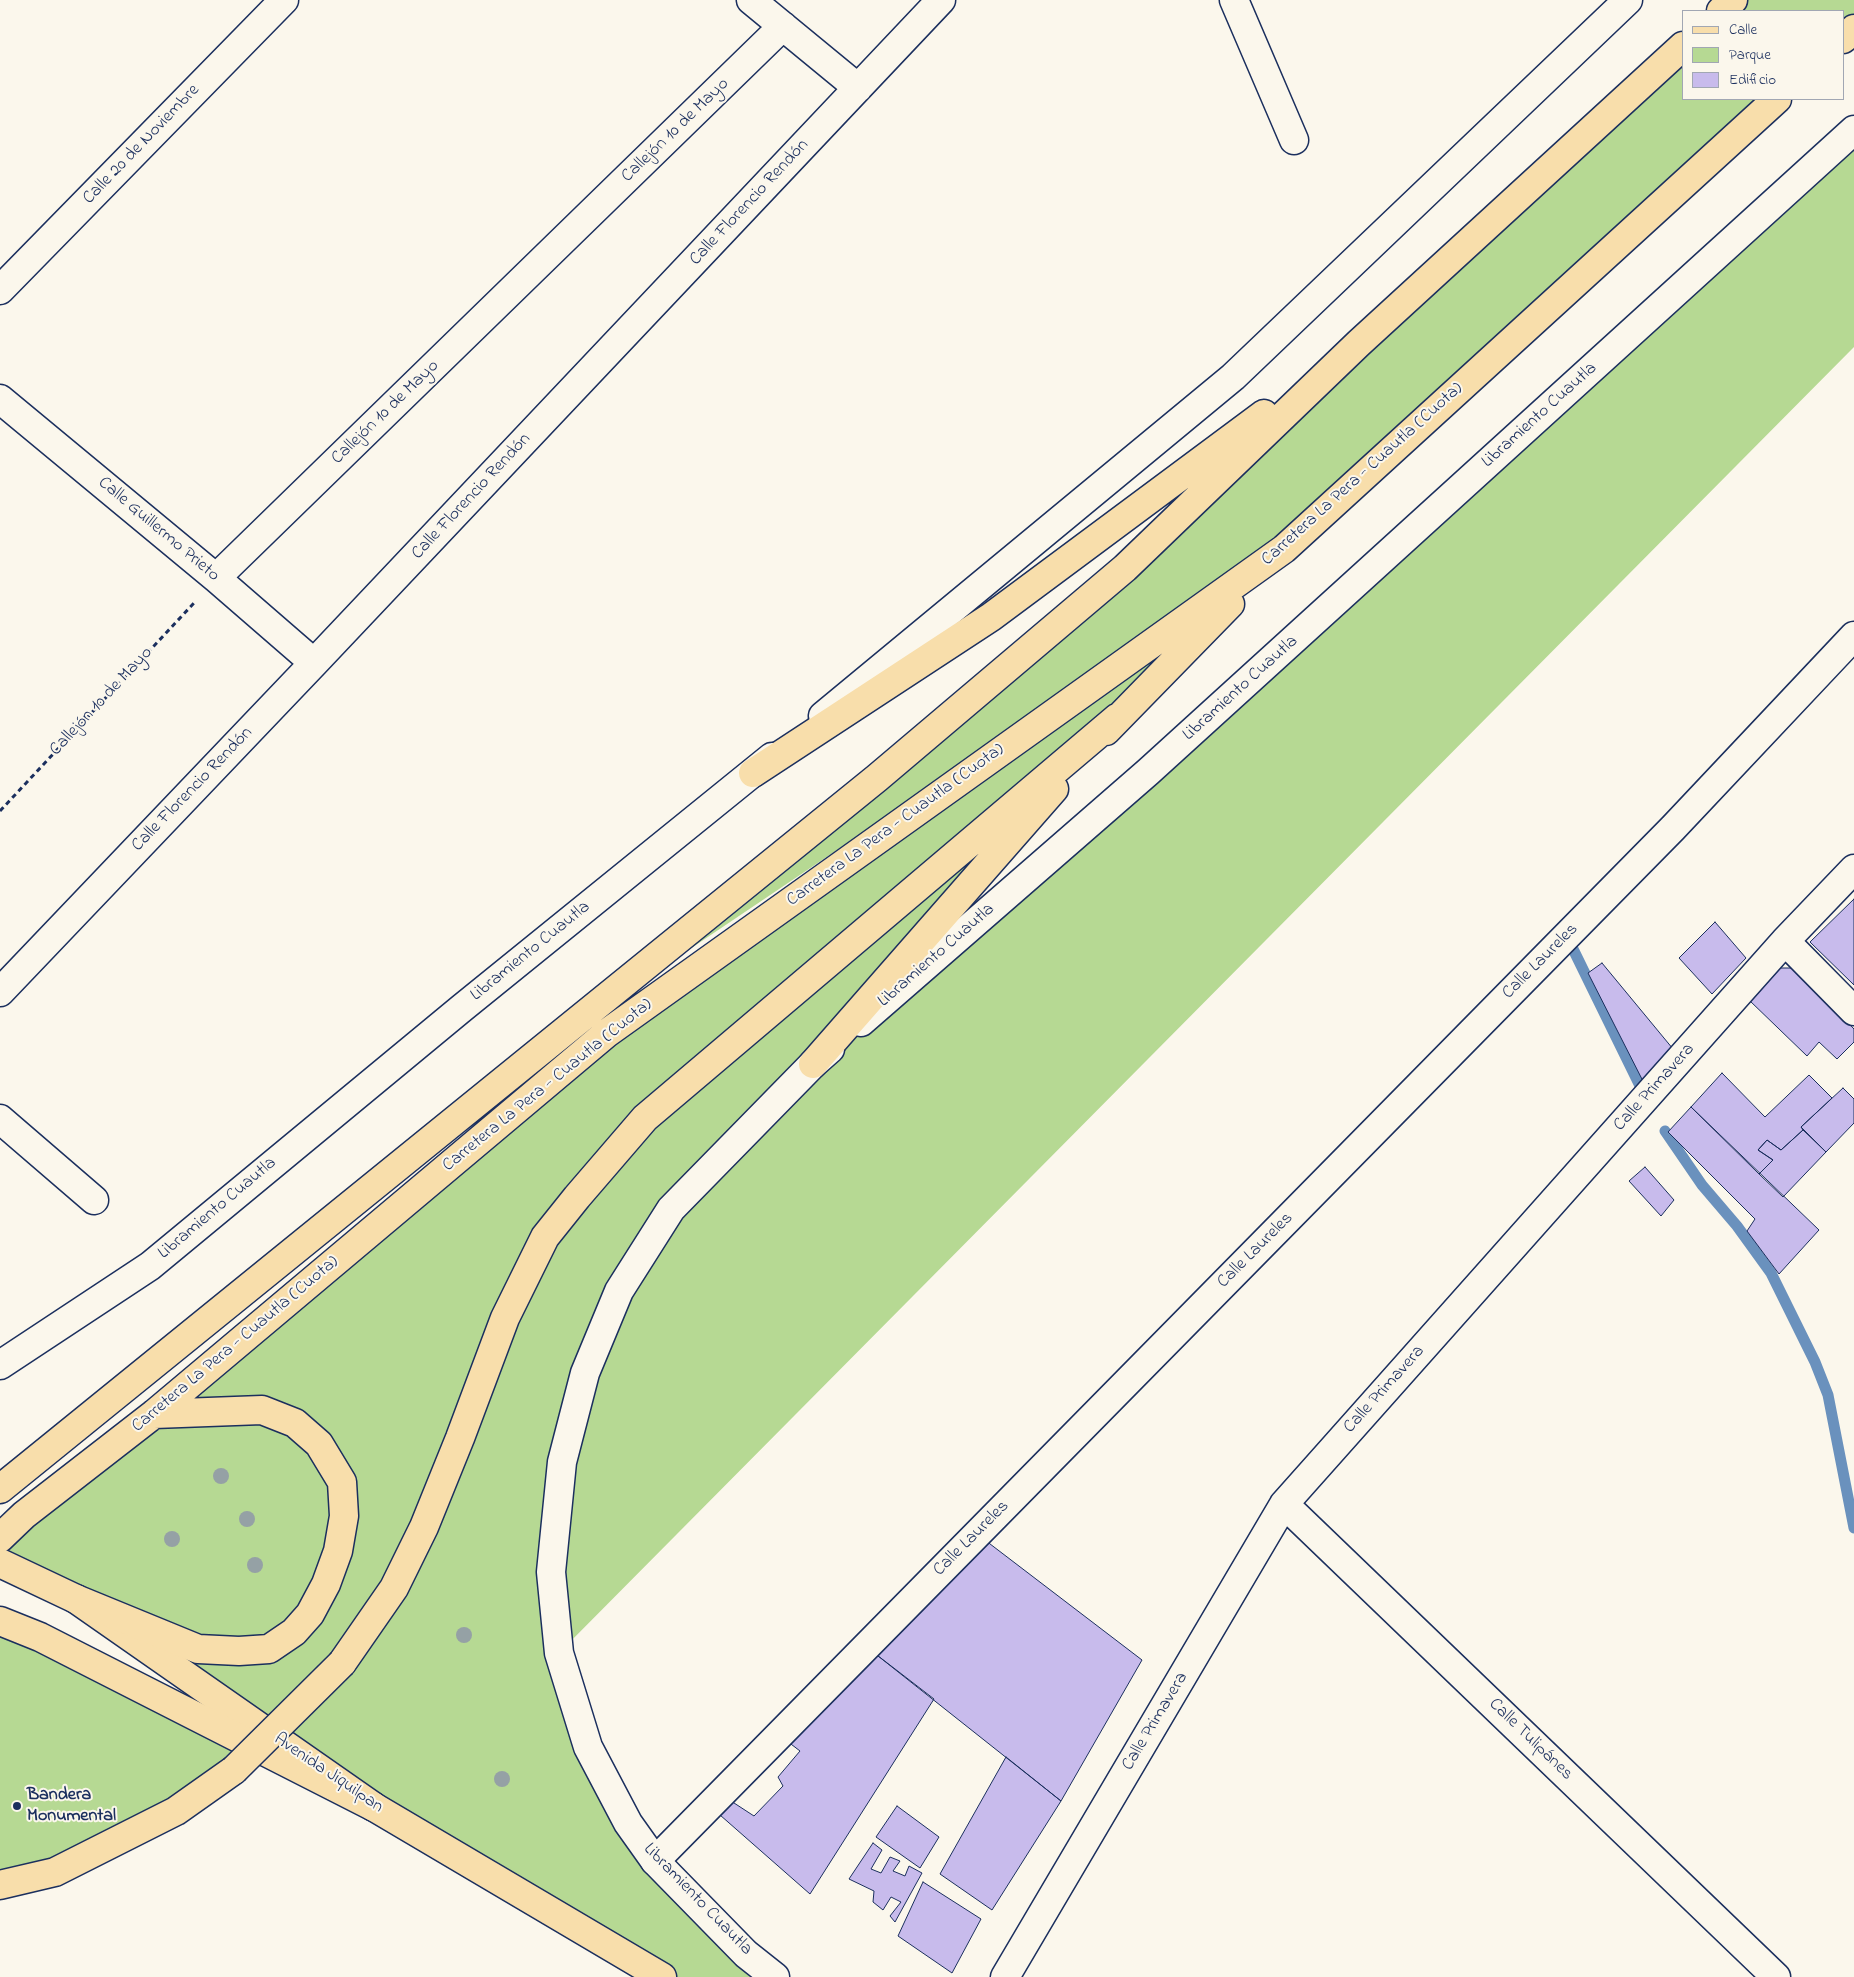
<!DOCTYPE html>
<meta charset="utf-8">
<style>
body{margin:0}
#map{position:relative;width:1854px;height:1977px;overflow:hidden;background:#fbf7ec;font-family:"Indie Flower",sans-serif}
canvas{display:block}
.legend{position:absolute;left:1682px;top:10px;width:162px;height:90px;box-sizing:border-box;background:#fbf7ec;border:1px solid #a1a7b3;margin:0;padding:6px 9px;list-style:none;font-size:15px;color:#1b2f5e}
.legend li{display:flex;align-items:center;gap:10px;height:25px}
.legend b{width:25px;border:1px solid #a1a7b3}
</style>
<div id="map">
<canvas width="1854" height="1977"></canvas>
<ul class="legend">
<li><b style="height:6px;background:#f8deab"></b>Calle</li>
<li><b style="height:14px;background:#b6d993"></b>Parque</li>
<li><b style="height:14px;background:#c8bbec"></b>Edificio</li>
</ul>
</div>
<script>
const c = document.querySelector('canvas').getContext('2d');
c.lineJoin = 'round';
function fill(path, color) {
  c.fillStyle = color;
  c.fill(path, 'evenodd');
}
function shape(rows) {
  const path = new Path2D();
  for (const r of rows) {
    path.moveTo(r[0], r[1]);
    for (let i = 2; i < r.length; i += 2) path.lineTo(r[i], r[i + 1]);
  }
  return path;
}
function stroke(path, color, width, dash) {
  c.strokeStyle = color;
  c.lineWidth = width;
  c.lineCap = dash ? 'butt' : 'round';
  c.setLineDash(dash || []);
  c.stroke(path);
}
function label(font, color, halo, rows, align = 'center') {
  c.font = font + ' "Indie Flower",sans-serif';
  c.lineWidth = 4;
  c.setLineDash([]);
  c.textBaseline = 'middle';
  c.strokeStyle = halo;
  c.fillStyle = color;
  for (const [text, x, y, turn = 0] of rows) {
    c.save();
    c.translate(x, y);
    c.rotate((+turn || 0) * Math.PI / 180);
    c.textAlign = isNaN(turn) ? turn : align;
    if (halo) c.strokeText(text, 0, 0);
    c.fillText(text, 0, 0);
    c.restore();
  }
}
fill(shape([
 [1733,0,1854,0,1854,29,1843,39,1843,11,1721,11],
 [1683,46,1683,99,1777,99,1284,549,638,984,877,778],
 [1854,124,1854,347,559,1653,551,1572,585,1373,671,1209,813,1064],
 [1239,587,1109,720,614,1292,545,1574,622,1824,768,1977,669,1977,0,1562,0,1546,607,1033],
 [0,1621,254,1746,234,1770,0,1885]
]), '#b6d993');
stroke(shape([
 [1573,949,1645,1096],
 [1665,1131,1702,1185,1737,1226,1771,1273,1815,1362,1828,1395,1854,1528]
]), '#6a91bd', 11);
const building = shape([
 [1854,899,1854,985,1810,942,1854,899],
 [1715,922,1746,958,1712,994,1679,958,1715,922],
 [1602,963,1678,1055,1647,1089,1588,973,1602,963],
 [1780,968,1796,968,1854,1029,1854,1042,1837,1059,1819,1042,1807,1056,1749,1000,1780,968],
 [1722,1073,1765,1117,1809,1075,1832,1098,1801,1127,1803,1130,1781,1150,1767,1140,1758,1150,1773,1160,1759,1174,1691,1107,1722,1073],
 [1843,1088,1854,1099,1854,1123,1826,1152,1801,1127,1843,1088],
 [1691,1107,1819,1230,1779,1274,1747,1231,1755,1219,1668,1132,1691,1107],
 [1803,1130,1826,1152,1783,1197,1759,1174,1773,1160,1758,1150,1767,1140,1781,1150,1803,1130],
 [1645,1167,1674,1200,1661,1216,1629,1181,1645,1167],
 [977,1534,1142,1660,1061,1801,873,1652,977,1534],
 [873,1652,934,1699,810,1894,720,1815,731,1801,754,1816,783,1786,778,1777,800,1751,787,1741,873,1652],
 [1006,1757,1061,1801,992,1910,940,1874,1006,1757],
 [897,1806,939,1837,920,1868,876,1837,897,1806],
 [873,1843,882,1850,871,1869,881,1873,890,1857,900,1861,893,1871,905,1876,909,1866,922,1873,895,1922,890,1916,901,1902,891,1897,883,1910,873,1902,874,1891,849,1879,873,1843],
 [923,1882,981,1919,952,1973,898,1936,923,1882]
]);
fill(building, '#c8bbec');
stroke(building, '#1b2f5e', 1);
const street = shape([
 [751,0,858,88],
 [1234,0,1294,140],
 [0,290,284,0],
 [0,399,216,578,314,663],
 [216,578,783,26],
 [1785,941,1854,1011],
 [0,992,314,663,941,0],
 [0,1119,94,1200],
 [1284,1504,1776,1977],
 [655,1861,1673,828,1854,636],
 [1005,1977,1284,1504,1785,941,1854,869]
]);
const secondary = shape([
 [823,716,1233,377,1628,0],
 [861,1022,1148,772,1854,130],
 [0,1365,150,1266,462,1008,772,757],
 [775,1977,746,1954,655,1861,628,1823,588,1747,559,1653,551,1572,562,1462,585,1373,619,1291,671,1209,813,1064,830,1049]
]);
const primary = shape([
 [0,1563,76,1599,374,1807,662,1977]
]);
const highway = shape([
 [1721,11,1733,0],
 [1843,39,1854,29],
 [1106,731,1230,604],
 [753,773,991,617,1264,414],
 [813,1064,1054,789],
 [0,1489,877,778,1125,568,1359,343,1683,46],
 [0,1538,24,1515,154,1414,607,1033,1284,549,1777,99],
 [76,1599,198,1649,239,1651,269,1649,294,1632,310,1614,326,1584,338,1551,344,1516,342,1482,319,1444,295,1423,262,1410,154,1414],
 [0,1621,40,1637,374,1807],
 [342,1663,394,1588,424,1527,460,1438,505,1318,545,1237,577,1197,645,1118,1117,718],
 [0,1885,55,1872,176,1811,234,1770]
]);
stroke(street, '#1b2f5e', 31);
stroke(secondary, '#1b2f5e', 31);
stroke(primary, '#1b2f5e', 31);
stroke(highway, '#1b2f5e', 31);
stroke(shape([
 [0,811,194,603]
]), '#1b2f5e', 3, [5, 4]);
stroke(street, '#fbf7ec', 28);
stroke(secondary, '#fbf7ec', 28);
stroke(primary, '#f8deab', 28);
stroke(highway, '#f8deab', 28);
const highwayBridge = shape([
 [234,1770,342,1663]
]);
stroke(highwayBridge, '#1b2f5e', 31, []);
stroke(highwayBridge, '#f8deab', 28);
c.fillStyle = '#95a1a5';
for (const [x, y] of [
 [221,1476],
 [247,1519],
 [172,1539],
 [255,1565],
 [464,1635],
 [502,1779]
]) {
  c.beginPath();
  c.arc(x, y, 8, 0, 2 * Math.PI);
  c.fill();
}
for (const [x, y, r, color] of [
 [17,1806,5,"#1b2f5e"]
]) {
  const dot = new Path2D();
  dot.arc(x, y, r, 0, 2 * Math.PI);
  c.fillStyle = color;
  c.fill(dot);
  stroke(dot, '#fbf7ec', 2);
}
label('18px', '#1b2f5e', '#fbf7ec', [
 ["Callejón 10 de Mayo",676,131,-44],
 ["Calle 20 de Noviembre",142,145,-46],
 ["Calle Florencio Rendón",750,203,-47],
 ["Callejón 10 de Mayo",386,413,-44],
 ["Libramiento Cuautla",1540,416,-42],
 ["Carretera La Pera - Cuautla (Cuota)",1363,475,-42],
 ["Calle Florencio Rendón",472,497,-47],
 ["Calle Guillermo Prieto",158,530,40],
 ["Libramiento Cuautla",1241,689,-42],
 ["Callejón 10 de Mayo",102,702,-47],
 ["Calle Florencio Rendón",193,790,-46],
 ["Carretera La Pera - Cuautla (Cuota)",896,826,-36],
 ["Libramiento Cuautla",531,952,-39],
 ["Libramiento Cuautla",937,956,-41],
 ["Calle Laureles",1541,962,-45],
 ["Carretera La Pera - Cuautla (Cuota)",548,1086,-39],
 ["Calle Primavera",1655,1088,-48],
 ["Libramiento Cuautla",218,1209,-40],
 ["Calle Laureles",1256,1251,-45],
 ["Carretera La Pera - Cuautla (Cuota)",236,1345,-40],
 ["Calle Primavera",1385,1390,-48],
 ["Calle Laureles",972,1539,-45],
 ["Calle Primavera",1156,1722,-59],
 ["Calle Tulipánes",1530,1740,44],
 ["Avenida Jiquilpan",328,1774,34],
 ["Libramiento Cuautla",697,1900,46]
]);
label('bold 18px', '#1b2f5e', '#fbf7ec', [
 ["Bandera",27,1796],
 ["Monumental",27,1817]
], 'left');
</script>
